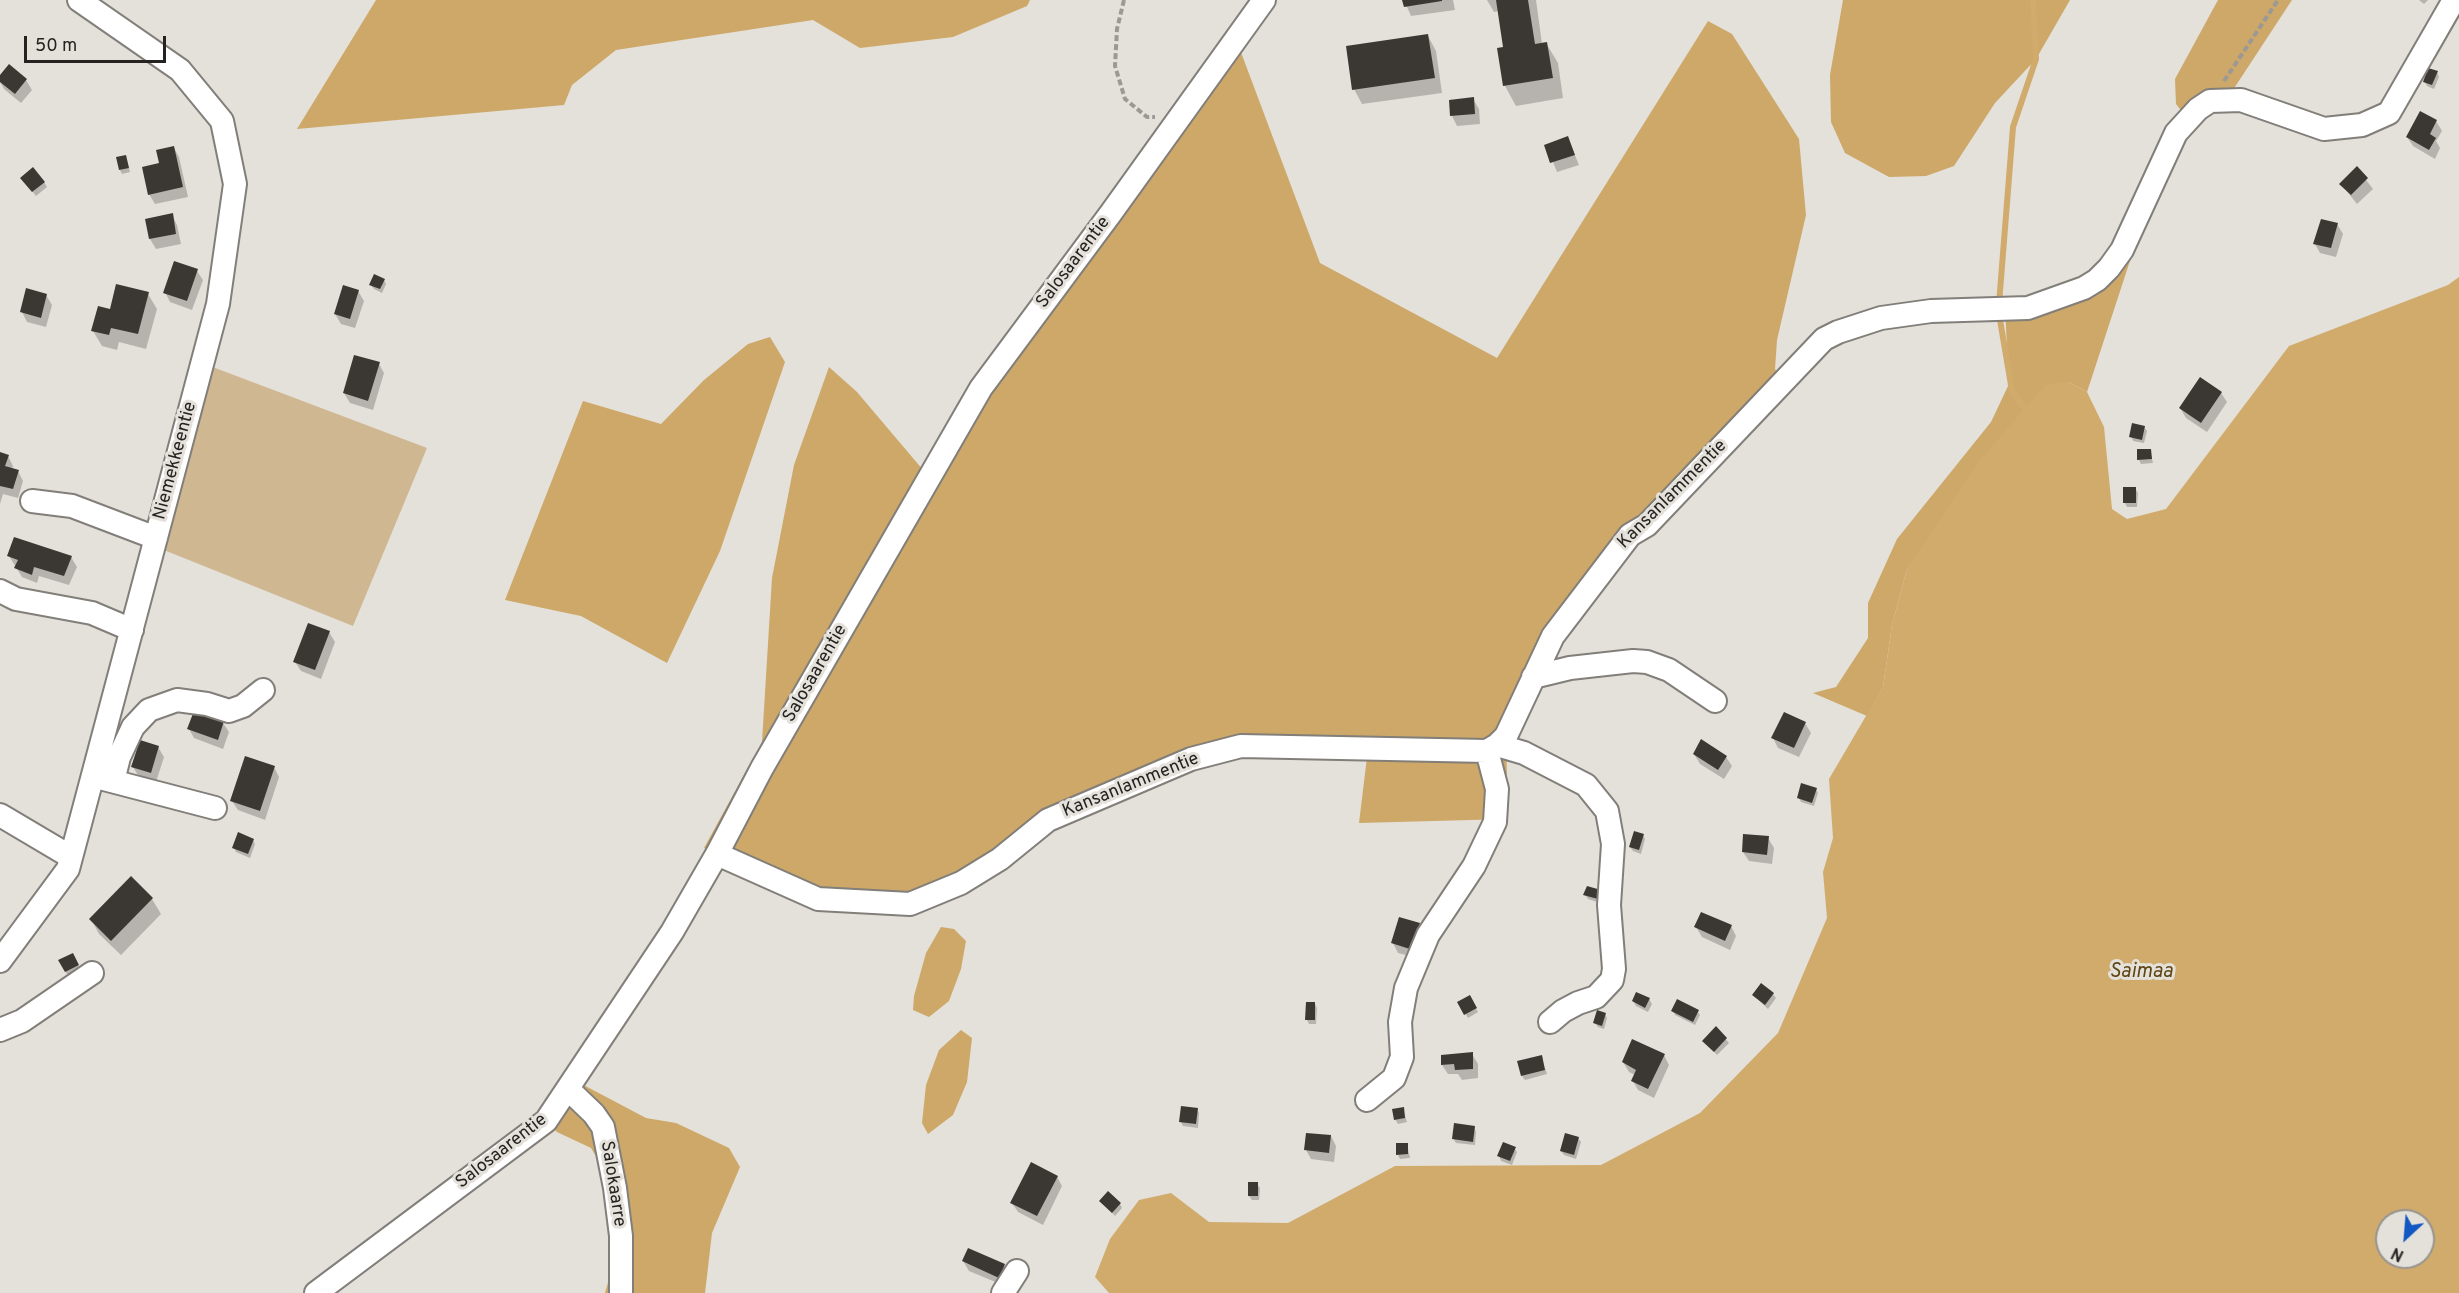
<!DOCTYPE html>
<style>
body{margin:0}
#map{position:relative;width:2459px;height:1293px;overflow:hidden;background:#e4e0da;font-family:Overpass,sans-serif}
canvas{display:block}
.north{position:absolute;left:2375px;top:1209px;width:60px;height:60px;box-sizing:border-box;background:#e4e0da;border:2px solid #979490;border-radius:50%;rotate:206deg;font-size:16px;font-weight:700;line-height:24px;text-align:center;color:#242321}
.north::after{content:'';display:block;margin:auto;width:21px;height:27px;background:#1257c2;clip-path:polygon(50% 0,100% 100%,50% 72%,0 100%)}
.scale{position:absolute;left:24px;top:36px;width:142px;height:27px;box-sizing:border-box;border:3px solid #242321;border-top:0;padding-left:8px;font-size:18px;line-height:21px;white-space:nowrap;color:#242321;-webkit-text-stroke:4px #e4e0da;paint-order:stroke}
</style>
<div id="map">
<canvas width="2459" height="1293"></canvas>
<div class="north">N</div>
<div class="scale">50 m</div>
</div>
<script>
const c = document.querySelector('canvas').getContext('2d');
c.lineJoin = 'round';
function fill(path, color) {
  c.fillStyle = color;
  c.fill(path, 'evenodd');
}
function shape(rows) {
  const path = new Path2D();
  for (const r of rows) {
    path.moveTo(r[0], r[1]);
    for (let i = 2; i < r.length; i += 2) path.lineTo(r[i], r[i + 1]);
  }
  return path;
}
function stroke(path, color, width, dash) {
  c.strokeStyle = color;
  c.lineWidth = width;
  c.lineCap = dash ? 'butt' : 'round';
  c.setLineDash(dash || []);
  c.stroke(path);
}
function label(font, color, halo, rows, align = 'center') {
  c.font = font + ' Overpass,sans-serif';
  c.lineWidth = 6;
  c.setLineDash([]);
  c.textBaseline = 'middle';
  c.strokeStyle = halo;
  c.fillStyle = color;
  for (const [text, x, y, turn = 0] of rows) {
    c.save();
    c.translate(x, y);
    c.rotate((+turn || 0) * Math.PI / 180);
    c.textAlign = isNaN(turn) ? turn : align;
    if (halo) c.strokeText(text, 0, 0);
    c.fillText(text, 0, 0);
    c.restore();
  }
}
fill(shape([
 [202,363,427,448,353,626,154,546]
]), '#cfb791');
fill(shape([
 [376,0,1030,0,1027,6,953,37,860,48,813,20,616,50,572,85,564,105,297,129],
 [1843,0,2070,0,2036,59,1995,103,1954,166,1926,176,1889,177,1845,153,1831,122,1830,75],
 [2218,0,2292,0,2227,99,2187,118,2176,104,2175,79],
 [1708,21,1732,34,1799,139,1806,215,1777,340,1775,369,1783,381,1553,636,1506,736,1508,819,1359,823,1368,749,1191,759,910,904,818,899,704,848,762,742,772,578,794,465,829,367,857,392,929,477,1236,39,1320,263,1497,358],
 [2162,163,2087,392,2069,382,1907,569,1892,625,1883,687,1867,716,1813,693,1836,687,1868,638,1868,603,1897,539,1991,422,2009,384,2005,309,2097,280],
 [770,337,785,362,720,551,667,663,581,616,505,600,583,401,661,424,704,380,748,344],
 [941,927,954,929,966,941,961,969,949,1001,929,1017,913,1010,914,996,926,953],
 [961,1030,972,1038,967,1082,953,1115,928,1134,922,1123,926,1085,939,1050],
 [574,1080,646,1118,676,1123,729,1148,740,1167,712,1233,705,1293,605,1293,621,1236,615,1188,591,1148,557,1132,546,1121]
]), '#cda868');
fill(shape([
 [2459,277,2459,1293,1109,1293,1095,1277,1110,1239,1139,1200,1171,1193,1209,1222,1288,1223,1395,1166,1601,1165,1700,1113,1778,1033,1827,918,1823,872,1833,838,1829,779,1883,687,1892,625,1907,569,1980,460,2045,385,2069,382,2087,392,2104,427,2112,509,2127,519,2166,509,2289,346,2448,285],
 [2387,1221,2423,1221,2423,1257,2387,1257]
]), '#d1ab6c');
fill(shape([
 [1404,0,1453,0,1455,10,1411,16],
 [1487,0,1536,0,1542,44,1546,43,1558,63,1563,98,1516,106,1505,86,1505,48,1499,11,1494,12],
 [2419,0,2428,0,2424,4],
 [1428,36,1436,51,1442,93,1362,104,1354,89],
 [9,66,26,80,32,90,21,103,4,89,0,82,0,77],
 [2437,72,2439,77,2434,89,2427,86,2425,82],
 [1473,99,1479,109,1480,124,1457,126,1452,116,1450,101],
 [2436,121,2442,131,2436,141,2440,148,2435,159,2413,146,2407,137],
 [1568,138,1579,165,1557,172,1546,145],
 [174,148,179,157,188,197,155,204,149,194],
 [127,161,130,172,122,174,120,170],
 [2357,168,2373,189,2357,204,2341,184],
 [25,182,44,182,47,187,36,196],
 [172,215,177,225,181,244,156,249,150,239,147,220],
 [2337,224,2343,234,2336,257,2320,253,2315,244],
 [197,271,203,280,192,310,170,302,165,292],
 [384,280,386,284,382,293,374,289,371,285],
 [358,291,364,301,355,328,341,324,335,314],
 [148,294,157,309,146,349,119,342,117,350,102,346,93,331,111,311],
 [46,295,52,305,46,327,27,322,22,312],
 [379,364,384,373,373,410,350,403,344,393],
 [2221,393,2227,402,2207,432,2186,418,2180,408],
 [2144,427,2147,431,2144,443,2133,441,2131,436],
 [2150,450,2153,463,2141,464,2139,460],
 [0,454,8,456,13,466,12,469,18,471,23,481,18,498,3,494,0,504],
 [2135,488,2138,493,2137,507,2127,507,2125,503],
 [9,556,71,557,77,567,69,585,39,576,37,583,22,577],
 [329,632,335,642,321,679,301,671,295,662],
 [223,723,229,732,223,749,194,738,189,729],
 [1805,723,1811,733,1799,757,1778,748,1773,738],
 [158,747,164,757,156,782,139,777,133,767],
 [1694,754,1726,757,1732,766,1724,779,1700,764],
 [274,767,279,777,265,820,238,810,232,801],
 [1816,789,1818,793,1814,806,1801,802,1799,798],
 [1643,835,1645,839,1641,854,1633,851,1630,847],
 [1768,838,1774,848,1772,864,1749,861,1743,852],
 [253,840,255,844,250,858,236,852,234,848],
 [131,878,152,899,161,914,121,955,99,934,91,919],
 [1600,891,1600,903,1588,899,1585,894],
 [1419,925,1425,934,1418,958,1398,953,1393,943],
 [1731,926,1736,936,1730,950,1702,937,1696,927],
 [72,955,80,969,68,976,60,961],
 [1773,994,1776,998,1768,1009,1753,995],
 [1469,997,1478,1012,1468,1018,1459,1003],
 [1649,999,1652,1004,1648,1012,1636,1006,1633,1001],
 [1315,1004,1317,1008,1316,1024,1309,1024,1307,1020],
 [1673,1011,1697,1011,1700,1015,1695,1025,1675,1015],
 [1605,1014,1607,1018,1604,1029,1598,1027,1595,1023],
 [1716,1028,1729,1043,1717,1055,1704,1041],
 [1472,1054,1478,1064,1478,1078,1462,1080,1458,1074,1448,1074,1442,1065],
 [1664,1055,1669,1065,1654,1098,1638,1090,1633,1081,1635,1075,1629,1072,1623,1062],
 [1541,1056,1547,1074,1525,1080,1522,1076],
 [1197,1109,1199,1113,1198,1128,1183,1126,1181,1122],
 [1403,1109,1407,1122,1398,1124,1395,1119],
 [1474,1127,1476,1132,1475,1145,1456,1143,1453,1138],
 [1331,1136,1336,1146,1334,1162,1311,1159,1306,1150],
 [1578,1138,1581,1142,1576,1159,1564,1155,1561,1151],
 [1407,1144,1410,1158,1400,1159,1398,1155],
 [1514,1148,1517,1152,1512,1165,1501,1161,1499,1156],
 [1057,1177,1062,1186,1043,1225,1018,1212,1012,1203],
 [1257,1184,1260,1188,1259,1200,1252,1200,1249,1196],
 [1101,1201,1120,1204,1122,1208,1115,1216],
 [963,1261,1004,1265,1010,1275,1005,1286,969,1271]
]), '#0003');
stroke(shape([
 [1999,304,2013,127,2036,59,2033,0],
 [1999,314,2012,391,2025,409]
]), '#d1ab6c', 6);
fill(shape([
 [1402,0,1442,0,1442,1,1404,7],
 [1496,0,1528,0,1535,44,1547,42,1553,78,1503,86,1497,48,1503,47],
 [1428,34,1435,78,1352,90,1346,46],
 [9,64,27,79,15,94,0,82,0,75],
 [2428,68,2438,71,2432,85,2423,82],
 [1474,97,1475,114,1450,116,1449,100],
 [2420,111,2437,120,2430,134,2436,138,2429,150,2406,137],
 [1568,136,1575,155,1550,163,1544,145],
 [174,146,183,187,148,195,142,167,159,163,156,150],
 [126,155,129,168,119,170,116,157],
 [2357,166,2368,178,2351,195,2339,184],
 [33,167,45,182,32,192,20,178],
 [173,213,176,234,149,239,145,219],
 [2321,219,2338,223,2331,248,2313,244],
 [174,261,198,269,187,301,163,293],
 [374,274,385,279,380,289,369,285],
 [116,284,149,292,138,334,111,328,109,335,91,331,98,306,110,309],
 [343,285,359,290,350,319,334,314],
 [26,288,47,294,41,318,20,312],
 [354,355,380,362,368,401,343,393],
 [2200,377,2222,392,2201,423,2179,408],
 [2132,423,2145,426,2142,440,2129,437],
 [2137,449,2151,449,2152,459,2137,460],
 [0,452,9,455,5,466,19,470,13,489,0,486],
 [2123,487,2136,487,2136,503,2123,503],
 [14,537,72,556,64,576,34,567,32,575,14,568,18,560,7,556],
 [308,623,330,631,315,670,293,662],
 [194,711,224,721,218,740,187,729],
 [1784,712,1806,722,1794,748,1771,738],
 [1701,739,1727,756,1718,770,1693,754],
 [140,740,159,746,151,773,131,767],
 [245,756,275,766,260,811,230,801],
 [1801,783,1817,788,1812,803,1797,798],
 [1634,831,1644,834,1639,850,1629,847],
 [238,832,254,839,248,854,232,848],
 [1743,834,1769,836,1767,855,1742,852],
 [131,876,153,898,111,941,89,919],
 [1587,886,1601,890,1598,899,1583,895],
 [1701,912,1732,925,1725,941,1694,927],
 [1399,917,1420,923,1413,950,1391,943],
 [73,953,79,965,65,972,58,960],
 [1761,983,1774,993,1765,1005,1752,995],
 [1636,992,1650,998,1645,1008,1632,1001],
 [1470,995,1477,1008,1464,1015,1457,1002],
 [1677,999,1699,1010,1693,1022,1671,1011],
 [1306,1002,1315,1002,1315,1020,1305,1020],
 [1597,1010,1606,1013,1602,1026,1593,1023],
 [1716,1026,1727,1038,1714,1052,1702,1041],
 [1632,1039,1665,1054,1648,1089,1631,1081,1636,1070,1622,1062],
 [1473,1052,1473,1069,1455,1070,1454,1064,1441,1065,1441,1055],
 [1542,1055,1545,1070,1521,1076,1517,1061],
 [1181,1106,1198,1108,1196,1124,1179,1122],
 [1404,1107,1405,1118,1394,1120,1392,1109],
 [1454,1123,1475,1126,1473,1142,1452,1139],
 [1306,1133,1331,1135,1329,1153,1304,1150],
 [1565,1133,1579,1137,1574,1155,1560,1151],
 [1503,1142,1516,1147,1510,1161,1497,1156],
 [1396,1143,1408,1143,1408,1154,1396,1155],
 [1031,1162,1058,1176,1037,1216,1010,1203],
 [1248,1182,1258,1182,1258,1196,1248,1196],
 [1108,1191,1121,1203,1112,1213,1099,1201],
 [968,1248,1005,1264,999,1278,962,1261]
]), '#3b3833');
const minor = shape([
 [32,501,72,506,156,538],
 [0,591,16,599,92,613,132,630],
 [1533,677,1570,668,1633,661,1647,662,1669,670,1715,701],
 [1497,745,1524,753,1586,785,1607,811,1613,844,1609,905,1614,969,1612,980,1596,997,1578,1003,1563,1011,1550,1022],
 [100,778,215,808],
 [113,781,119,757,133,727,149,710,177,700,207,704,229,711,243,706,263,690],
 [0,815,71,857],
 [717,854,818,899,910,904,961,883,1000,859,1048,820,1191,759,1241,746,1487,751,1497,745,1506,736,1553,636,1630,535,1647,525,1824,339,1838,332,1881,318,1931,311,2028,308,2084,288,2097,280,2109,268,2122,250,2176,133,2198,109,2210,101,2241,100,2324,129,2362,125,2389,113,2454,0],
 [0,961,68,869,218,304,235,184,222,121,180,70,79,0],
 [0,1030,22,1021,92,973],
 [568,1089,594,1114,603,1127,615,1188,621,1236,621,1293],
 [1367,1100,1394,1078,1402,1057,1400,1022,1406,988,1428,935,1474,866,1495,822,1497,789,1487,751],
 [316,1293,546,1121,672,932,717,854,762,768,981,388,1111,213,1264,0],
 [1003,1293,1017,1271]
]);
stroke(minor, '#827e79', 26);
stroke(shape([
 [1124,0,1117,29,1115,66,1125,99,1147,117,1155,117],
 [2224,81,2278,0]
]), '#9c9995', 4, [6, 3]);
stroke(minor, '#fff', 22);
label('18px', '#242321', '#e4e0da', [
 ["Salosaarentie",1074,263,-53],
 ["Niemekkeentie",176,461,-75],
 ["Kansanlammentie",1673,495,-45],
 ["Salosaarentie",816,674,-60],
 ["Kansanlammentie",1131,786,-22],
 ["Salosaarentie",502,1152,-38],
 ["Salokaarre",612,1184,81]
]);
label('italic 20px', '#5f4513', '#e4e0da', [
 ["Saimaa",2141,973]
]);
</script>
